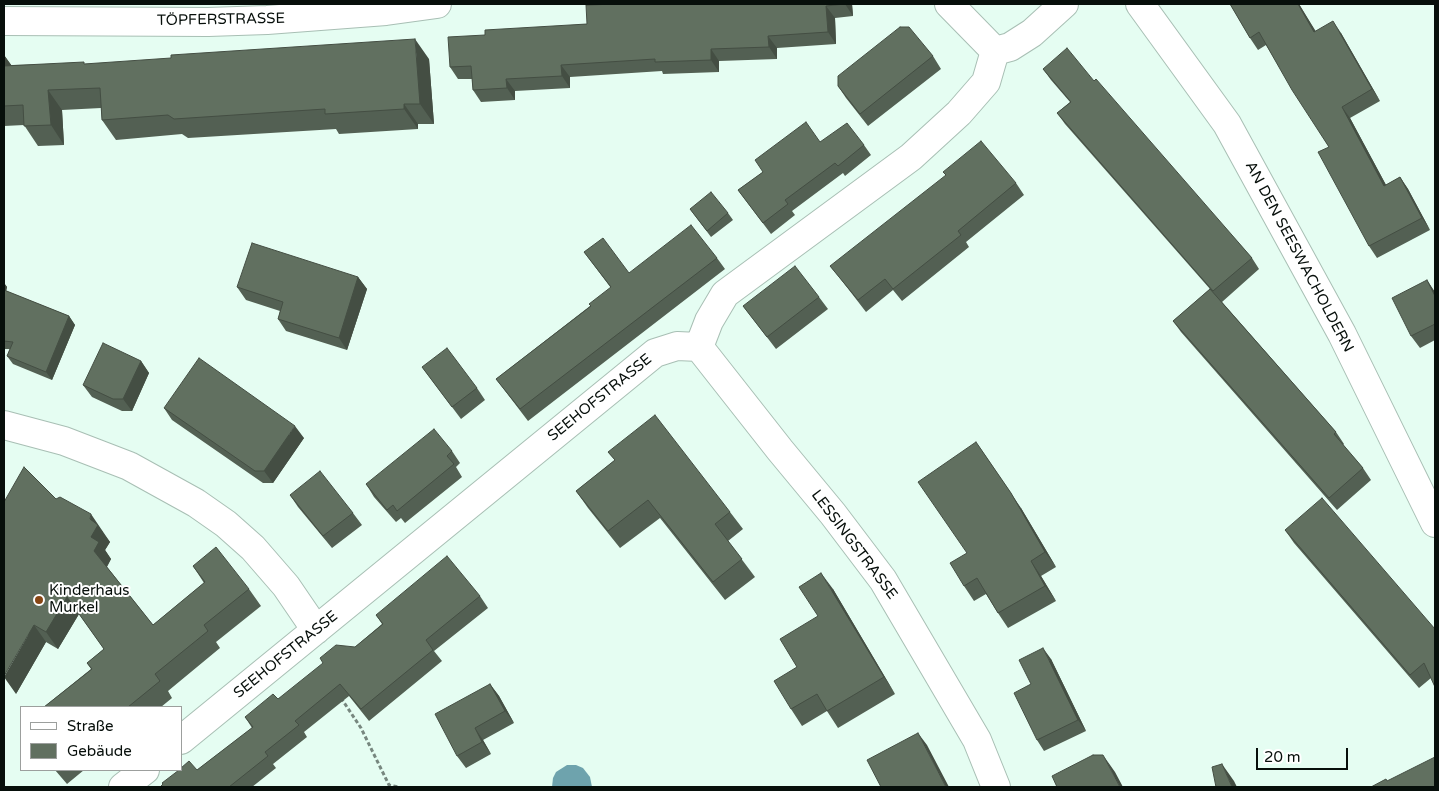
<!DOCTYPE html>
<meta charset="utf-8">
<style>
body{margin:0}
#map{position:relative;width:1439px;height:791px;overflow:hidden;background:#e5fdf2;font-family:"Varela Round",sans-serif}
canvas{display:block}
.frame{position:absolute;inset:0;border:5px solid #070f0b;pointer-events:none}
.legend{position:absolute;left:20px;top:706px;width:162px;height:65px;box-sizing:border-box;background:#fff;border:1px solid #9c9f9d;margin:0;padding:6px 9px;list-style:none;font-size:15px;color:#070f0b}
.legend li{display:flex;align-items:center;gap:10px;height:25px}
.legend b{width:25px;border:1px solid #9c9f9d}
.scale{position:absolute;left:1256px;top:748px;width:92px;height:22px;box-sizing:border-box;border:2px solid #070f0b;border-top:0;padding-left:6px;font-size:15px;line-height:18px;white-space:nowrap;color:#070f0b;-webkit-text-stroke:4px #fff;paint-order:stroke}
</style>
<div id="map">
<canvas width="1439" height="791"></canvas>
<div class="frame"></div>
<ul class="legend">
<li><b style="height:6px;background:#fff"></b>Straße</li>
<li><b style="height:14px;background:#617060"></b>Gebäude</li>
</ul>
<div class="scale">20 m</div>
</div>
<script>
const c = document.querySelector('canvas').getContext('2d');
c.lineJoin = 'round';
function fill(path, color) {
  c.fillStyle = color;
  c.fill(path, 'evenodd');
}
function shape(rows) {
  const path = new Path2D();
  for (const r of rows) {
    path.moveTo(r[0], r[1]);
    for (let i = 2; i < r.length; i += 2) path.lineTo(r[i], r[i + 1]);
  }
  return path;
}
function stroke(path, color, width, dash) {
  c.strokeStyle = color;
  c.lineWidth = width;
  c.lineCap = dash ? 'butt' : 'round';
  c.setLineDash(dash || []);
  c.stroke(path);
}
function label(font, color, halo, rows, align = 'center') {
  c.font = font + ' "Varela Round",sans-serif';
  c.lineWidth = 4;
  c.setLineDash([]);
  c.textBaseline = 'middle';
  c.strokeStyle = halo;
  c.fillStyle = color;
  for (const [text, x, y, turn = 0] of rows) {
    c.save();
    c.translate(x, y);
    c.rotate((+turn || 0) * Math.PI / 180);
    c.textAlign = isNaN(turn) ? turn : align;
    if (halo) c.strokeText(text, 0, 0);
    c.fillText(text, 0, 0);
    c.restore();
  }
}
fill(shape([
 [567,765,576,765,583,768,590,777,592,787,552,787,553,778,556,772]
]), '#6ea3ad');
const minor = shape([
 [949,4,995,51],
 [1140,4,1227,124,1342,334,1435,523],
 [4,21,208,22,267,20,386,11,437,4],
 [699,347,780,450,833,514,883,580,977,740,996,787],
 [4,425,64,441,129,466,196,503,226,524,253,548,286,586,316,630],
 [181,740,655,353,677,346,699,347,709,321,725,294,911,157,959,113,986,82,995,51,1010,47,1032,33,1064,4],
 [123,787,145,770]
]);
stroke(minor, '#a8bfb4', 30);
stroke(shape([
 [341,698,361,728,389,785,399,787]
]), '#77877f', 3, [4, 2.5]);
stroke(minor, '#fff', 28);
fill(shape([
 [619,4,852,4,853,16,835,18,836,44,777,48,777,59,719,61,719,72,663,74,662,71,570,77,570,88,515,91,515,100,481,102,473,90,472,79,458,79,450,67,485,35,587,24],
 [1230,4,1299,4,1315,31,1341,33,1380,101,1350,118,1386,185,1400,177,1408,189,1430,230,1377,258,1369,246,1329,147,1266,45,1258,50,1250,38],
 [4,55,11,65,429,59,434,124,418,124,418,129,339,134,336,129,188,138,182,134,116,140,102,120,101,108,62,110,64,145,38,146,24,125,4,126],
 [933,56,941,69,868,126,846,98,838,86],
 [1043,69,1094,81,1252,258,1259,269,1222,302,1336,432,1344,444,1343,445,1363,468,1371,480,1337,510,1181,332,1173,321,1210,289,1065,124,1057,113,1070,102,1051,80],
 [820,142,864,145,871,155,845,176,843,173,792,211,795,215,771,234,738,190,763,172],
 [1016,183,1024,195,966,242,969,247,902,301,893,290,866,312,839,277,830,266],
 [690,209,728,213,733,220,711,237],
 [584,252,629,273,717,258,725,269,528,421,496,379,590,306,611,288],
 [358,277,367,289,347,350,286,331,278,319,280,311,246,300,237,287],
 [1427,280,1435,293,1435,340,1420,348,1411,336],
 [4,283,7,287,6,291,69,316,75,325,52,380,13,364,7,356,10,349,4,349],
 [819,297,828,309,776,349,743,306],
 [141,361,149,373,132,411,122,411,92,397,83,385],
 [422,367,477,388,485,400,461,419],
 [164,408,304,438,273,483,263,483,172,420],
 [452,451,460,463,456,467,462,477,405,523,401,518,396,522,374,497,366,484],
 [608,452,730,512,743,529,728,541,755,577,725,600,660,518,620,548,588,508,576,491,615,460],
 [290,495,353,513,362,525,332,548,298,507],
 [56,499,103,532,103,533,110,542,105,550,111,559,107,567,153,625,204,583,193,566,249,589,261,606,216,642,220,648,168,691,172,698,161,707,44,707,91,669,87,663,104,649,79,614,58,649,46,642,16,694],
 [1021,508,1056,567,1041,576,1056,601,1008,628,998,613,986,594,974,601,964,586,967,553],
 [1285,530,1435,629,1431,678,1419,688,1294,543],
 [833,589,895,694,838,728,827,711,802,726,791,709,797,667,818,616],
 [480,596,488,608,434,651,442,661,369,721,349,696,304,732,307,737,273,764,276,768,252,787,160,787,197,770,252,728,245,717,278,699,355,647,382,624,376,615],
 [1051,659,1086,731,1044,751,1037,740,1031,684],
 [490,684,499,696,514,723,483,740,491,754,466,768,457,756],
 [55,770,84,770,67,784]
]), '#536053');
fill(shape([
 [845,4,852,4,853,16],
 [1298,4,1299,4,1323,43,1314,32],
 [826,6,835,18,836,44,828,32],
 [1333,21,1341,33,1380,101,1372,89],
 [768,36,777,48,777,59,769,47],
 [415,39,429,59,434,124,420,104],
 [711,49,719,61,719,72,711,60],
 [4,55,12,66,4,74],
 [561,65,570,77,570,88,562,76],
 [506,79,515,91,515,100,507,88],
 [48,90,62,110,64,145,51,125],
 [404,104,418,124,418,129,404,109],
 [1342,107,1350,118,1393,198,1384,186],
 [1400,177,1408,189,1430,230,1422,218],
 [358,277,367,289,347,350,339,338],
 [1427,280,1435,292,1435,297],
 [4,283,7,287,5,296,4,295],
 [69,316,75,325,52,380,46,372],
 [141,361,149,373,132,411,123,399],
 [295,426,304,438,273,483,264,471],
 [976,442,1021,508,1056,567,1045,552],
 [91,514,110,542,105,550,111,559,106,568,94,551,91,537,90,519],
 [1031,561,1041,576,1056,601,1045,586],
 [821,573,833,589,895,694,884,677],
 [67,597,79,614,58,649,46,632],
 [34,625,46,642,16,694,4,677],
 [1043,648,1051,659,1086,731,1078,720],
 [490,684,499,696,514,723,505,711],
 [475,728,483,740,491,754,482,742],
 [918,733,927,745,949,787,946,787],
 [1103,755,1115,772,1123,787,1120,787],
 [1222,764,1234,781,1237,787,1232,787]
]), '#444e43');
const building = shape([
 [619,4,845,4,826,6,828,32,768,36,769,47,711,49,711,60,655,62,655,59,561,65,562,76,506,79,507,88,473,90,471,66,450,67,448,37,485,35,485,30,587,24,586,5,619,4],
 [1230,4,1298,4,1314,32,1333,21,1372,89,1342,107,1384,186,1400,177,1422,218,1369,246,1318,152,1329,147,1292,90,1259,32,1250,38,1230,4],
 [900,27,909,27,933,56,860,114,838,86,838,76,900,27],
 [415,39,420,104,404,104,404,109,325,114,325,109,174,119,168,115,102,120,100,88,48,90,51,125,24,126,23,105,4,106,4,66,84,62,84,64,171,58,171,55,415,39],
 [1067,48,1094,81,1096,79,1252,258,1213,291,1057,113,1071,102,1043,69,1067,48],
 [806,122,820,142,847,123,864,145,838,166,835,163,785,200,788,204,763,223,738,190,763,172,755,160,806,122],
 [981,141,1016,183,958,231,961,235,893,289,885,279,858,300,830,266,946,175,943,172,981,141],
 [711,192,728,213,707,231,690,209,711,192],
 [691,225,717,258,520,409,496,379,591,306,589,304,611,287,584,252,603,238,629,273,691,225],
 [252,243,358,277,339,338,278,319,283,302,237,287,252,243],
 [795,266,819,297,767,337,743,306,795,266],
 [1427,280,1435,296,1435,324,1411,336,1392,298,1427,280],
 [1210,289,1336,432,1334,434,1363,468,1329,498,1173,321,1210,289],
 [4,290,69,316,46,372,7,356,13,342,4,341,4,290],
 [103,343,141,361,123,399,113,399,83,385,103,343],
 [447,348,477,388,452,407,422,367,447,348],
 [199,358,295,426,264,471,255,471,164,408,199,358],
 [655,415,730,512,715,524,742,559,713,582,648,500,608,531,576,491,615,460,608,452,655,415],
 [434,429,452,451,447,456,454,464,397,511,393,505,387,510,366,484,434,429],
 [976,442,1011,493,1045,552,1031,561,1045,586,998,613,977,578,964,586,950,563,967,553,918,482,976,442],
 [24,467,56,499,60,497,91,514,90,519,98,525,91,537,99,542,94,551,153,625,205,582,193,566,216,547,249,589,204,625,208,631,155,674,160,681,128,707,44,707,92,669,87,663,104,649,67,597,46,632,34,625,4,676,4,502,24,467],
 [320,471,353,513,323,536,290,495,320,471],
 [1322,498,1435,629,1435,687,1424,663,1410,675,1285,530,1322,498],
 [447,556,480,596,426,640,433,650,361,709,340,684,295,721,299,725,265,752,268,756,229,787,160,787,163,784,162,783,179,770,181,770,181,768,189,761,197,770,253,727,245,717,273,694,278,699,323,663,320,658,336,645,355,647,383,624,376,615,447,556],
 [821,573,884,677,827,711,817,694,791,709,774,681,797,667,780,639,818,616,799,587,821,573],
 [1043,648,1078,720,1037,740,1014,693,1031,684,1019,660,1043,648],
 [490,684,505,711,475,728,482,742,457,756,435,714,490,684],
 [918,733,946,787,881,787,867,760,918,733],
 [1093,755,1103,755,1120,787,1057,787,1052,776,1093,755],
 [1435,757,1435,787,1371,787,1386,779,1387,781,1435,757],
 [1222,764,1232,787,1216,787,1212,767,1222,764]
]);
fill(building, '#617060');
stroke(building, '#444e43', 1);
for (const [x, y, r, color] of [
 [39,600,5,"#884615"]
]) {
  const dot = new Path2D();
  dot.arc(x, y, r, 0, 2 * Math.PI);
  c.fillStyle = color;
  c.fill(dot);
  stroke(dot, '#fff', 2);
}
label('15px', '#070f0b', '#fff', [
 ["TÖPFERSTRASSE",221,20,-1],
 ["AN DEN SEESWACHOLDERN",1299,257,62],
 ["SEEHOFSTRASSE",600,398,-39],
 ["LESSINGSTRASSE",854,545,53],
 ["SEEHOFSTRASSE",286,655,-39]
]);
label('15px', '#070f0b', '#fff', [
 ["Kinderhaus",49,591],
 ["Murkel",49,608]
], 'left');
</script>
